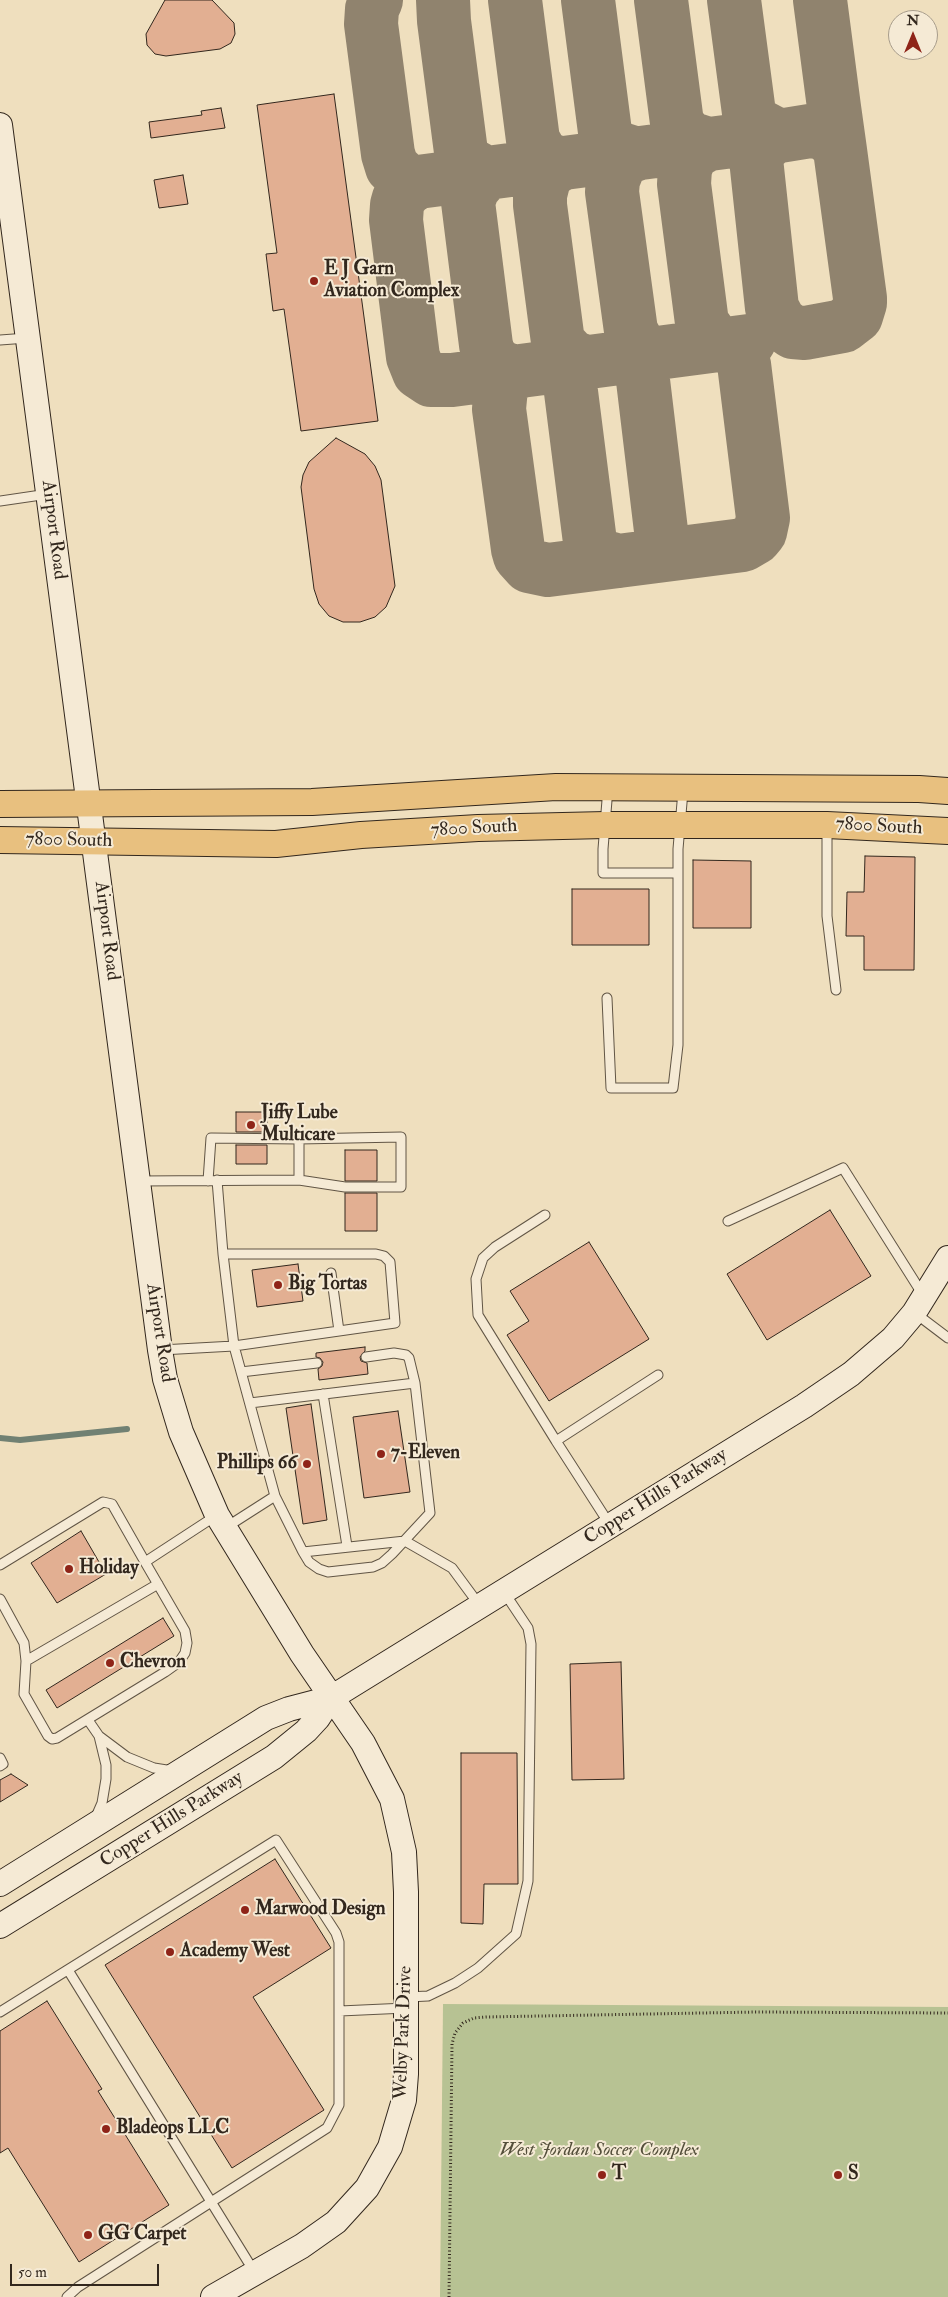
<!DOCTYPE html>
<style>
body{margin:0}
#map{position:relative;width:948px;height:2297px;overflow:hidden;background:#efdfbe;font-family:"IM FELL Double Pica",serif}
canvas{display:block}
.north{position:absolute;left:888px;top:10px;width:50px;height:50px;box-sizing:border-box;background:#f5ead5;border:1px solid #a79c8b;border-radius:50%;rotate:0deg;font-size:14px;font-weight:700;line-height:20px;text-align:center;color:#32271d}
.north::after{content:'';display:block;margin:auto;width:18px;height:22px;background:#8f2418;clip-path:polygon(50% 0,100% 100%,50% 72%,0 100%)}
.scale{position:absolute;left:10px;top:2264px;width:149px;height:22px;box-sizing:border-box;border:2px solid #32271d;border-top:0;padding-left:6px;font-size:15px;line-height:18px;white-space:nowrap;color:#32271d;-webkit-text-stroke:4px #f5ead5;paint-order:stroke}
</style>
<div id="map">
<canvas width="948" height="2297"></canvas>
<div class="north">N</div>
<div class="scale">50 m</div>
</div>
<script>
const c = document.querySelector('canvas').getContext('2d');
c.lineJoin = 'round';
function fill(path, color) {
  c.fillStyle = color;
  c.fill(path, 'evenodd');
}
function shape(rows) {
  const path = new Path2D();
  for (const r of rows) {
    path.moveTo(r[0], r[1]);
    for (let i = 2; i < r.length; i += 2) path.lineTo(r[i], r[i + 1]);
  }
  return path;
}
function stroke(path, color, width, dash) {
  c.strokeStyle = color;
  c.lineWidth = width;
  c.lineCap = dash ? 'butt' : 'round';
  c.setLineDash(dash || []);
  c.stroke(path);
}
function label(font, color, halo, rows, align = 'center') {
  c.font = font + ' "IM FELL Double Pica",serif';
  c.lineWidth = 4;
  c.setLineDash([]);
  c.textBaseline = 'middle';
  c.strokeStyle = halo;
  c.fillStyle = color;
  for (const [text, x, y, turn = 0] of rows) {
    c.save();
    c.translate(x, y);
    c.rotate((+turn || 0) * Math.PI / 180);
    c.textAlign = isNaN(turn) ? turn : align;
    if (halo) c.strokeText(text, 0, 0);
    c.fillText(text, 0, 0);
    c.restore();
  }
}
fill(shape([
 [443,2004,948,2007,948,2297,440,2297]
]), '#b7c293');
stroke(shape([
 [0,1438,20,1440,127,1429]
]), '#718173', 6);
stroke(shape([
 [376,0,372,9,371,24,388,154,392,167,406,180,418,182,725,142],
 [443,0,444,21,461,152,468,163,486,173],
 [515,0,533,140,542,156,555,162,563,163],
 [588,0,605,132,612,144,618,148,637,154],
 [661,0,677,123,687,137,708,144],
 [734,0,749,113,756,124,777,135],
 [820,0,834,107,840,150,860,298,860,303,856,316,843,326,805,333,793,332,780,323,772,308,756,159,762,147,773,137,810,131,824,133,835,142,840,150],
 [637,154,626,158,619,165,613,180,612,192,631,331,639,346,653,353,645,362,642,372,662,539,654,552,646,557],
 [563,163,552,169,544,179,540,195,540,205,558,342,571,356,584,362],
 [486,173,473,188,468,202,486,345,489,356,499,366,513,372],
 [418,182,408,188,399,198,397,205,396,220,413,357,419,372,431,380,452,380,749,341],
 [584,362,572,374,570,384,590,542,592,548,601,556,619,561],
 [513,372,501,388,499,409,518,549,520,556,529,566,548,570,743,545,755,538,760,532,763,518,744,364,737,352,712,337,702,323,684,184,685,169,689,158,697,150,708,144]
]), '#90836e', 54);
const building = shape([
 [165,0,212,0,234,23,235,34,231,43,220,49,166,56,155,54,147,45,146,34,165,0],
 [334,94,378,421,301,431,284,309,273,311,266,254,277,253,257,105,334,94],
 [221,108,225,128,151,138,149,122,202,115,201,111,221,108],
 [183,175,188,204,159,208,154,180,183,175],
 [336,438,365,454,375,466,381,480,395,586,386,607,375,617,360,622,343,622,329,616,319,604,314,589,301,487,303,475,309,462,336,438],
 [865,856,915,857,914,970,864,970,864,936,846,936,847,892,864,892,865,856],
 [693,860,751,861,751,928,693,928,693,860],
 [572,889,649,889,649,945,572,945,572,889],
 [236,1112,267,1112,267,1132,236,1132,236,1112],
 [236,1145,267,1145,267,1164,236,1164,236,1145],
 [345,1150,377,1150,377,1181,345,1181,345,1150],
 [345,1193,377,1193,377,1231,345,1231,345,1193],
 [830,1210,871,1276,767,1340,727,1274,830,1210],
 [589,1242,649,1339,549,1401,507,1335,529,1321,510,1291,589,1242],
 [298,1264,303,1301,257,1307,252,1270,298,1264],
 [365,1347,365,1351,360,1357,361,1361,367,1363,368,1374,319,1380,318,1369,322,1366,323,1362,320,1358,316,1357,316,1353,365,1347],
 [311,1404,327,1520,303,1524,286,1408,311,1404],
 [398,1411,410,1492,364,1498,353,1417,398,1411],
 [81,1531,106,1574,57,1603,31,1563,81,1531],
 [163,1618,174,1636,57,1708,46,1690,163,1618],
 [621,1662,624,1779,572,1780,570,1664,621,1662],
 [461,1753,517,1753,518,1884,484,1884,483,1924,461,1923,461,1753],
 [11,1774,28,1785,0,1802,0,1780,11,1774],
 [275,1859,331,1948,253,1997,324,2110,232,2168,105,1965,275,1859],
 [47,2001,102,2089,98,2091,169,2205,79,2262,8,2148,0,2153,0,2031,47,2001]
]);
fill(building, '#e2af92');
stroke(building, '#32271d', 1);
const lane = shape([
 [0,340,27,338],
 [0,501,48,494],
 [608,788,603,849,603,873,678,873],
 [827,828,827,916,836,990],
 [607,998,611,1088,673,1088,678,1045,678,849,683,791],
 [139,1181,299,1180,345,1187,401,1187,401,1137,299,1139,299,1180],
 [208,1181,211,1138,299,1139],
 [545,1215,495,1247,483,1258,476,1279,478,1315,556,1441],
 [728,1221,843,1168,923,1295],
 [223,1254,376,1254,384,1256,390,1262,395,1323,234,1346,275,1496,225,1528],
 [331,1273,339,1331],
 [915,1313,948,1338],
 [161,1350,234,1346,223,1254,217,1180],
 [241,1372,317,1363],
 [323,1394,347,1546],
 [250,1403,415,1383],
 [275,1496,303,1552,405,1541,452,1568,480,1606],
 [610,1525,556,1441,658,1375],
 [303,1552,309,1562,319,1569,328,1572,373,1567,382,1563,392,1554,430,1513,415,1383,409,1358,406,1355,394,1353,366,1357],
 [0,1565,103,1502,112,1504,145,1562],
 [0,1599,24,1643,26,1661,24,1694,48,1736,52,1739,57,1738,165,1672,179,1662,185,1653,187,1643,185,1631,145,1562,217,1515],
 [26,1661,158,1584],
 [88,1720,99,1736,127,1757,154,1768,173,1771],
 [0,1758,3,1764,0,1766],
 [95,1819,102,1803,106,1779,106,1765,99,1736],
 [68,1970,255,2273],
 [408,1997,428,1996,455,1983,478,1968,516,1934,528,1881,531,1644,528,1628,504,1592],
 [340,2011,406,2008],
 [0,2012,276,1840,336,1933,339,1942,339,2105,327,2128,78,2287,67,2297]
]);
const secondary = shape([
 [0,125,160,1350,165,1379,181,1432,217,1515,302,1654,363,1743,392,1799,404,1852,406,1892,406,2074,404,2100,390,2147,367,2188,336,2222,302,2246,213,2297],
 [0,1884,266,1718,289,1709,331,1698,804,1406,851,1374,893,1338,914,1313,948,1258],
 [0,1926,274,1757,306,1731,318,1718,331,1698]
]);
const primary = shape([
 [0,804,312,802,556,787,919,789,948,791],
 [0,840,276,844,361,835,478,828,605,825,827,825,948,831]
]);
stroke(lane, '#615545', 11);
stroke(secondary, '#32271d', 26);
stroke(primary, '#32271d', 28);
stroke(shape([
 [449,2297,452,2044,455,2033,463,2023,474,2018,486,2017,756,2012,948,2013]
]), '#32271d', 3, [1, 2.5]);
stroke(lane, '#f5ead5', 9);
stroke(secondary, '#f5ead5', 24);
stroke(primary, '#e8c07f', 26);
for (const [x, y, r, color] of [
 [314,281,5,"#8f2418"],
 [251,1125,5,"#8f2418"],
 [278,1285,5,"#8f2418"],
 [381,1454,5,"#8f2418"],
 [307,1464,5,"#8f2418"],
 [69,1569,5,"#8f2418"],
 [110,1663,5,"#8f2418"],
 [245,1910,5,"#8f2418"],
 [170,1952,5,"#8f2418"],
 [106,2129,5,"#8f2418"],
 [602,2175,5,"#8f2418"],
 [838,2175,5,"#8f2418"],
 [88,2235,5,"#8f2418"]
]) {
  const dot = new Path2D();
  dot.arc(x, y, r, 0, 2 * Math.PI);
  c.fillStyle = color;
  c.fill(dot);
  stroke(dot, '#f5ead5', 2);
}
label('bold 19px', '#32271d', '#f5ead5', [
 ["E J Garn",324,270],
 ["Aviation Complex",324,292],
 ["Jiffy Lube",261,1114],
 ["Multicare",261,1136],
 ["Big Tortas",288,1285],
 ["7-Eleven",391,1454],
 ["Phillips 66",297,1464,"right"],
 ["Holiday",79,1569],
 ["Chevron",120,1663],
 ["Marwood Design",255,1910],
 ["Academy West",180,1952],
 ["Bladeops LLC",116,2129],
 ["T",612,2175],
 ["S",848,2175],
 ["GG Carpet",98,2235]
], 'left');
label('19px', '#32271d', '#f5ead5', [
 ["Airport Road",53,530,83],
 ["7800 South",879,827,3],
 ["7800 South",474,829,-3],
 ["7800 South",69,841,1],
 ["Airport Road",106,931,83],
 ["Airport Road",159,1333,81],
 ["Copper Hills Parkway",656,1497,-32],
 ["Copper Hills Parkway",172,1820,-32],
 ["Welby Park Drive",404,2033,-88]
]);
label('italic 19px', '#534e3a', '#f5ead5', [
 ["West Jordan Soccer Complex",599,2151]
]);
</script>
